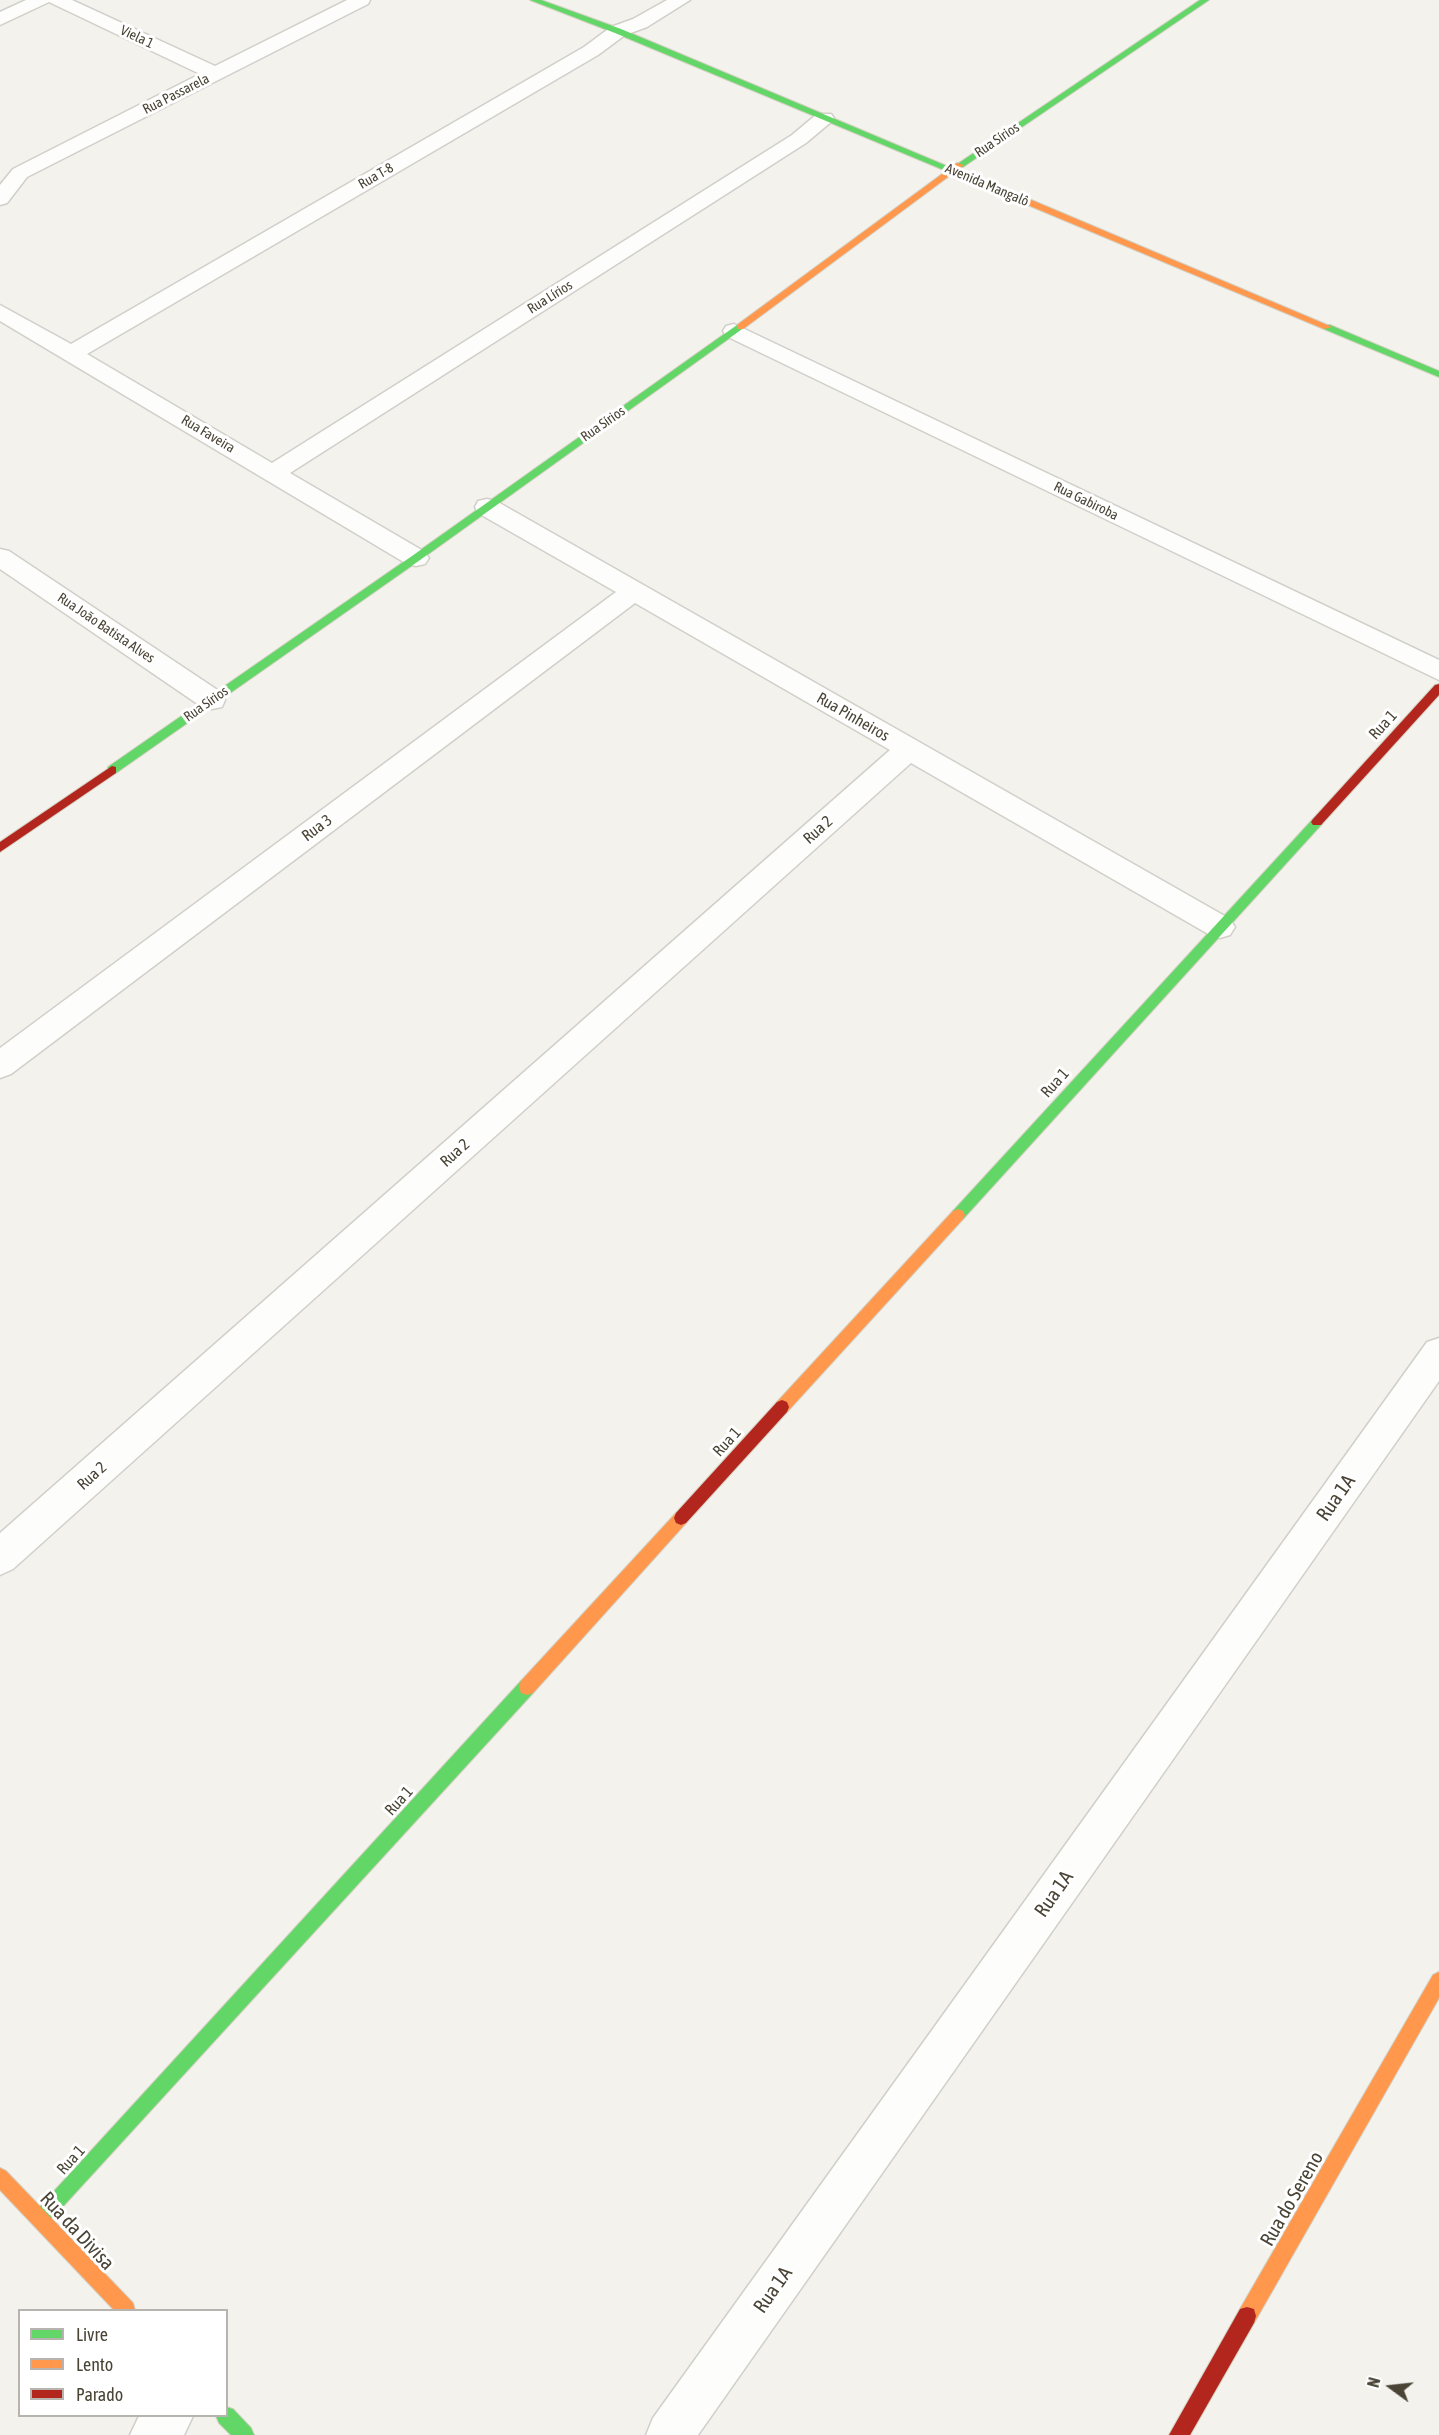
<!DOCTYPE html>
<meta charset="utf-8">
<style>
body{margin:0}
#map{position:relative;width:1439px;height:2435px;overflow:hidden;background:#f3f2ec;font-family:"Asap Condensed",sans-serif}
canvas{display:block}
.legend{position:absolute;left:18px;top:2309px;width:210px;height:108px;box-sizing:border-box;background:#fff;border:2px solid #b7b4af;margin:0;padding:8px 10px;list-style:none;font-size:18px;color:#4a4436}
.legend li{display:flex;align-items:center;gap:12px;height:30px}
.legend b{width:30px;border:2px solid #b7b4af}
.north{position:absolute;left:1361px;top:2357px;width:60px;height:60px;-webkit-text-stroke:4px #fff;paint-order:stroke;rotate:285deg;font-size:16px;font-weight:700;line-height:24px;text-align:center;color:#4a4436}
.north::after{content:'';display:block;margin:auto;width:21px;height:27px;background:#4a4436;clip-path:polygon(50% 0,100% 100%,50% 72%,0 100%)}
</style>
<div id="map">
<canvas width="1439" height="2435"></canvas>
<ul class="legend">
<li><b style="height:8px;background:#63d668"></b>Livre</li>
<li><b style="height:8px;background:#ff974d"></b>Lento</li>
<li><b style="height:8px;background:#b3261e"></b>Parado</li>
</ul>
<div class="north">N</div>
</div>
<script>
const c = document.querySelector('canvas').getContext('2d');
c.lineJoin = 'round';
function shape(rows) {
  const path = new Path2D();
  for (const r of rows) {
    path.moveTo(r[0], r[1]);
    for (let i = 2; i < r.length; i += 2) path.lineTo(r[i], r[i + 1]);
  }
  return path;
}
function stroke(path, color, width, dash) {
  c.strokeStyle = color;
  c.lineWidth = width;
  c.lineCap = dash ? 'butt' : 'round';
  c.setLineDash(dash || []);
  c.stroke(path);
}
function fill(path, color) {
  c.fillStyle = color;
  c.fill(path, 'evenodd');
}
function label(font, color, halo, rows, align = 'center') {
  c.font = font + ' "Asap Condensed",sans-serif';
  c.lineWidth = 6;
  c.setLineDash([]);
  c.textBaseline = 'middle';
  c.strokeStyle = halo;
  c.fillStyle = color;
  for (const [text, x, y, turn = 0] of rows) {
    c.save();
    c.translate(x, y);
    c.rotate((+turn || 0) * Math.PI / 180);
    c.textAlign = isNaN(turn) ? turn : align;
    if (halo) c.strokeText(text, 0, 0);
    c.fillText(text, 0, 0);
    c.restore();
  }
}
const street = shape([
 [26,0,72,0,215,66,347,0,370,0,368,4,27,177,7,203,0,205,0,185,13,169,200,74,49,2,0,25,0,12,26,0],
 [667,0,690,0,647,27,625,35,598,55,87,354,272,463,792,135,817,114,831,114,834,118,831,122,806,143,290,473,425,552,429,558,425,564,416,566,407,564,0,321,0,305,71,344,584,47,611,27,633,19,667,0],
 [734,324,1439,660,1439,680,726,336,723,331,726,326,734,324],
 [487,499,496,501,1230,919,1235,927,1230,935,1220,938,1210,935,911,763,13,1569,0,1575,0,1533,890,750,635,603,11,1074,0,1078,0,1048,616,592,478,513,475,507,478,501,487,499],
 [0,549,9,551,222,693,225,700,222,707,212,709,202,707,0,569,0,549],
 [1439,1338,1439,1381,698,2435,646,2435,653,2418,1427,1342,1439,1338],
 [139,2416,193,2416,184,2435,130,2435,139,2416]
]);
const fast = shape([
 [530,0,541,0,621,29,1030,201,1023,203,615,33,530,0],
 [1200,0,1209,0,963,167,956,165,1200,0],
 [737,325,745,327,420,560,116,773,108,773,108,767,412,556,737,325],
 [1324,325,1330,325,1439,371,1439,377,1324,329,1324,325],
 [1317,818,1321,819,1323,822,1321,825,963,1219,953,1219,951,1215,953,1211,1313,819,1317,818],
 [527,1679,533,1681,535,1687,533,1693,46,2225,40,2228,34,2225,31,2219,34,2213,521,1681,527,1679],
 [226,2407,233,2409,251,2428,254,2435,231,2435,219,2423,216,2416,226,2416,226,2407]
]);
const slow = shape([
 [957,163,964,165,743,329,737,329,737,325,957,163],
 [1023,199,1029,199,1332,327,1324,329,1023,203,1023,199],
 [958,1209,963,1211,965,1215,963,1219,787,1412,782,1414,777,1412,775,1407,777,1402,953,1211,958,1209],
 [681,1511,686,1513,688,1518,686,1523,533,1693,527,1695,521,1693,519,1687,521,1681,676,1513,681,1511],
 [1439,1972,1439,1998,1254,2323,1247,2325,1240,2323,1238,2316,1240,2309,1433,1975,1439,1972],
 [0,2168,6,2171,133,2303,135,2310,114,2310,0,2190,0,2168]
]);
const jam = shape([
 [1439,684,1439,695,1321,825,1313,825,1311,822,1313,819,1435,685,1439,684],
 [112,766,116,767,116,773,0,852,0,842,112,766],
 [782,1400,787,1402,789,1407,787,1412,686,1523,681,1525,676,1523,674,1518,676,1513,777,1402,782,1400],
 [1247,2307,1254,2309,1256,2316,1254,2323,1190,2435,1169,2435,1240,2309,1247,2307]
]);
stroke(street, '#d1cfc9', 3);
stroke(fast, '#d3d0c2', 2);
stroke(slow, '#d3d0c2', 2);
stroke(jam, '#d3d0c2', 2);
fill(street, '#fdfdfc');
fill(fast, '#63d668');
fill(slow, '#ff974d');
fill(jam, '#b3261e');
label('14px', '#4a4436', '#fff', [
 ["Viela 1",137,37,25],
 ["Rua Passarela",176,94,-27],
 ["Rua Sírios",997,140,-34],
 ["Rua T-8",376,176,-30],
 ["Avenida Mangalô",987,185,23],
 ["Rua Lírios",550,297,-32],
 ["Rua Sírios",603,424,-35],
 ["Rua Faveira",208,434,31],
 ["Rua Gabiroba",1086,501,26],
 ["Rua João Batista Alves",106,628,34],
 ["Rua Sírios",206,704,-35]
]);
label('16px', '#4a4436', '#fff', [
 ["Rua Pinheiros",853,717,30],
 ["Rua 1",1383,725,-48],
 ["Rua 3",317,828,-37],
 ["Rua 2",818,830,-42],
 ["Rua 1",1055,1083,-48],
 ["Rua 2",455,1153,-42],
 ["Rua 1",727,1442,-48],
 ["Rua 2",92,1476,-42],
 ["Rua 1",399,1801,-48],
 ["Rua 1",71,2160,-48]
]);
label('20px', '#4a4436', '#fff', [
 ["Rua 1A",1336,1498,-55],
 ["Rua 1A",1054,1894,-55],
 ["Rua do Sereno",1292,2199,-60],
 ["Rua da Divisa",77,2231,47],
 ["Rua 1A",773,2290,-55]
]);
</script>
